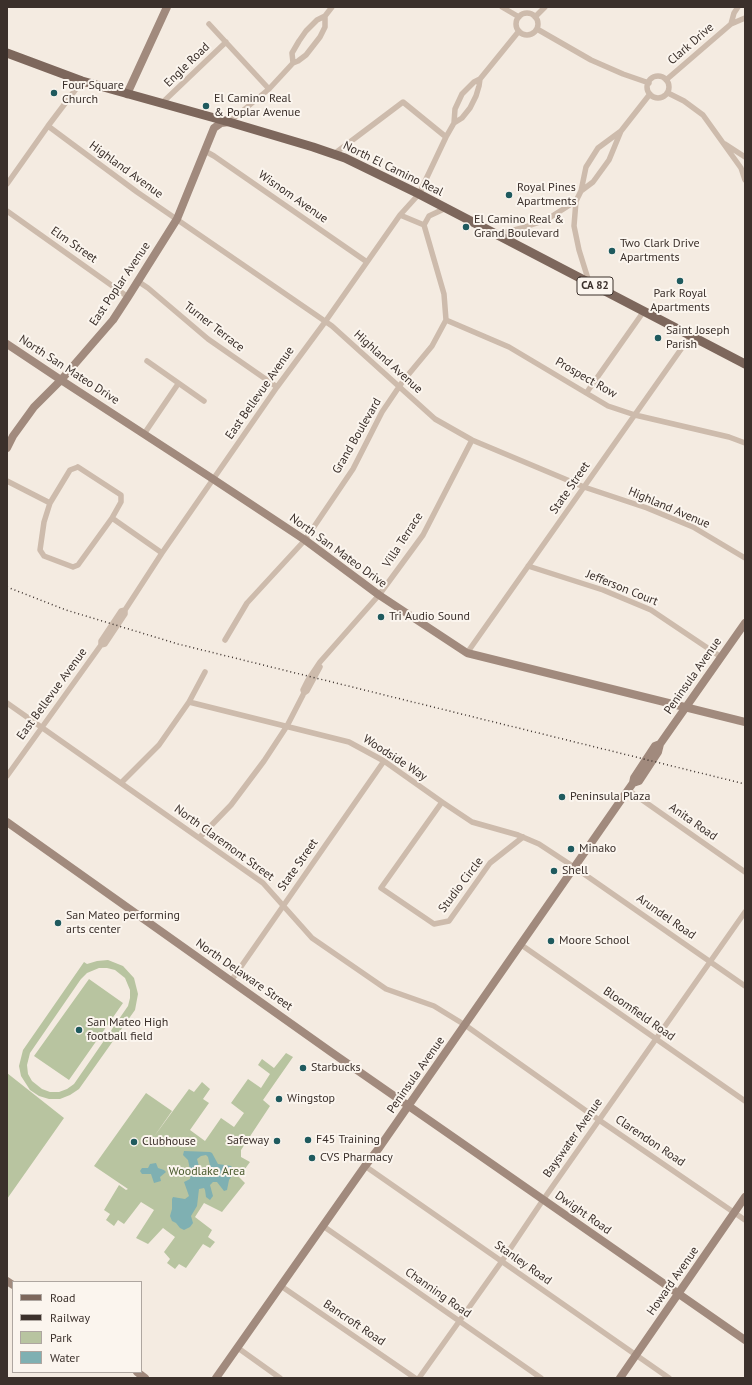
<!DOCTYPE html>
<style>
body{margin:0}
#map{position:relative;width:752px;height:1385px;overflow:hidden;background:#f4ebe1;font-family:"PT Sans",sans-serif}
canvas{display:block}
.frame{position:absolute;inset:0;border:8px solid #3b302b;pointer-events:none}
.legend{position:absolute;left:12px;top:1281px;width:130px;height:92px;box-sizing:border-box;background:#fbf5ee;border:1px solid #aea6a0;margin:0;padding:5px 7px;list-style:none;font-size:12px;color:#3b302b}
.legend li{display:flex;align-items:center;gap:8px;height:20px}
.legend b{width:20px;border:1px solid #aea6a0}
</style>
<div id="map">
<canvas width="752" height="1385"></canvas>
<div class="frame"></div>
<ul class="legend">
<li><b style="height:5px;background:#7d675c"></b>Road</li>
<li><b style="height:5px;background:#3b302b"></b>Railway</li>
<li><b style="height:11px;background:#b8c4a0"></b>Park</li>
<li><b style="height:11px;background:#7fb0b2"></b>Water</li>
</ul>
</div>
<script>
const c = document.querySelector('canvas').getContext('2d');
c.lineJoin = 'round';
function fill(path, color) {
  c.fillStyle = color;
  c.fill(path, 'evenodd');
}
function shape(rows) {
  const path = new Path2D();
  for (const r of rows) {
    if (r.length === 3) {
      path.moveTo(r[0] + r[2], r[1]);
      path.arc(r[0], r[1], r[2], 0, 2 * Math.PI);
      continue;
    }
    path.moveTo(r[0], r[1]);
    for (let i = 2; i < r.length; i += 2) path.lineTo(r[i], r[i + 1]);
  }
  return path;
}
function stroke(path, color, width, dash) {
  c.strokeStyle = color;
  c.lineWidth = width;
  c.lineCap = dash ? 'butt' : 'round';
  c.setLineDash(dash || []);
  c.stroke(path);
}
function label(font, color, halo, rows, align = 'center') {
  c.font = font + ' "PT Sans",sans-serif';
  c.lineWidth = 4;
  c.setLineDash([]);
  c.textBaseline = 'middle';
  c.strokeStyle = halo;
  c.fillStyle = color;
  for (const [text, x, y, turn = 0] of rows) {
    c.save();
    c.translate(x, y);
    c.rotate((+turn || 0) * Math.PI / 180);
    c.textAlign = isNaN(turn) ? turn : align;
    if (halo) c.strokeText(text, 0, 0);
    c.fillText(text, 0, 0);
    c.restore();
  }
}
fill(shape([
 [108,960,123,966,134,978,138,994,135,1010,79,1089,70,1095,60,1099,49,1099,39,1096,30,1090,21,1076,19,1066,23,1050,84,962,87,964,97,961],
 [99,968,107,968,115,970,125,978,130,990,130,998,128,1006,74,1084,67,1089,59,1092,50,1092,42,1089,32,1081,28,1074,27,1065,30,1053,81,979,87,973],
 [89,979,123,1003,69,1080,34,1056],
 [286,1053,293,1057,263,1100,270,1106,241,1150,241,1157,250,1162,239,1177,245,1183,222,1212,204,1203,195,1217,212,1230,208,1237,215,1242,210,1248,203,1244,186,1268,179,1264,175,1269,167,1263,170,1259,164,1252,175,1237,163,1228,148,1244,136,1238,154,1210,141,1202,124,1224,118,1220,114,1226,106,1220,110,1214,104,1210,119,1185,126,1190,128,1189,94,1166,146,1093,172,1111,153,1138,189,1089,194,1092,202,1082,210,1089,203,1099,209,1103,190,1130,205,1141,221,1118,234,1127,244,1113,231,1103,248,1079,261,1088,270,1074,258,1065,262,1059,274,1068],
 [7,1073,64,1118,7,1199]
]), '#b8c4a0');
fill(shape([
 [184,1151,210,1152,212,1153,218,1164,231,1166,234,1170,234,1173,229,1180,227,1190,224,1191,217,1182,213,1182,210,1185,213,1196,210,1200,206,1197,205,1190,204,1188,199,1189,197,1206,191,1216,193,1223,190,1227,184,1230,180,1228,176,1223,172,1221,170,1216,172,1209,172,1199,173,1197,185,1199,189,1196,184,1182,190,1179,191,1174,188,1160,183,1155],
 [206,1155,208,1157,211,1170,210,1172,204,1173,200,1170,197,1159,201,1156],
 [156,1163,158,1168,164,1170,166,1172,160,1177,161,1181,154,1183,151,1174,142,1174,140,1171,142,1168,148,1168,150,1164]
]), '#7fb0b2');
stroke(shape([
 [502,7,519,17],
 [527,24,11],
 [535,17,545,7],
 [209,24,269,89],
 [731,24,734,13,738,7],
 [537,29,591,60,623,74,649,83],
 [293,63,292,53,299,41,306,31,317,20,325,16,332,7],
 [658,87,11],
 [666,80,731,24,745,18],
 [668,93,684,101,703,115,741,168,745,180],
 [162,103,226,42],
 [229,122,269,89,293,63,298,61,306,55,320,37,325,27,325,16],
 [454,123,455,109,462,94,474,82,480,79,519,31],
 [48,126,137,192,332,326,435,419,472,440,584,487,647,508,693,527,745,558],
 [725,144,745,157],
 [205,151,214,156,367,262],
 [334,154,403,102,446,137],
 [7,184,48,126,82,81],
 [581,191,586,167,598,148,621,131,650,94],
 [7,211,128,297],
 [424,225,429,216,446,208],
 [498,234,522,228,546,220,576,201],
 [139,282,148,288,208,339,277,387],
 [589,282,579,250,574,226,576,201,581,191,593,182,609,160,621,131],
 [446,320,509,347,608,406,635,415,729,437,745,443],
 [147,361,204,401],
 [587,392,644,311],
 [144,434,178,384],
 [78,467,121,495,121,502,112,518,78,565,73,567,44,556,40,550,44,522,50,503,70,470,78,467],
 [7,481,50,503],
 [112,518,162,553],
 [528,566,603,590,651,610,721,657],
 [225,640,247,603,305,540,353,469,382,412,403,381,432,346,446,320,444,294,424,225,400,215],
 [101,645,101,641,121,611,125,610],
 [467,653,691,335],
 [304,693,303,690,308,680,320,662,379,595,423,535,472,440],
 [189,702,349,742,384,761,442,802,472,822,518,835,539,844,574,867,745,986],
 [7,703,263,883,312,938,386,989,434,1006,465,1025,599,1120,745,1220],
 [7,776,101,645,105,644,125,614,125,610,162,553,277,387,325,322,400,215,419,194,446,137,454,123,462,118,470,108,476,96,479,86,480,79],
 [121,783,159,745,189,702,205,672],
 [628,790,745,872],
 [442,802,381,888,434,924,449,921,490,863,523,837],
 [199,838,231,805,264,761,287,726,304,693,307,691,320,667],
 [520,944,745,1101],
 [231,981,384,761],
 [365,1166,669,1378],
 [323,1226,541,1378],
 [281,1286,415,1378],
 [238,1348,280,1378],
 [419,1378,502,1261,543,1200,745,912]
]), '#cdbbac', 5.5);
stroke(shape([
 [127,94,167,7],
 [7,344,61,380,213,479,305,540,379,595,467,653,745,722],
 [7,448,13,436,34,407,61,380,93,343,113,320,128,297,177,219,214,128,221,123,229,122],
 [633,783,639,781,658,752,660,744],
 [7,822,331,1052,745,1340],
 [7,1281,13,1285],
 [137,1372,145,1378],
 [216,1378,365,1166,379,1148,621,800,633,783,634,778,655,746,660,744,745,623],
 [620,1378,745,1197]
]), '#a18a7d', 8);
stroke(shape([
 [7,53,82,81,229,122,313,147,345,158,419,194,745,364]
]), '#7d675c', 9);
stroke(shape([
 [7,587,66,610,178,644,745,784]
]), '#3b302b', 1.5, [1, 3]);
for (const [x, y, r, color] of [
 [54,93,4,"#1f5a5e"],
 [206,106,4,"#1f5a5e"],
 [509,195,4,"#1f5a5e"],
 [466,227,4,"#1f5a5e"],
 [612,251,4,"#1f5a5e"],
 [680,281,4,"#1f5a5e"],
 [658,338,4,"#1f5a5e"],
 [381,617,4,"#1f5a5e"],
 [562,797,4,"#1f5a5e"],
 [571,849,4,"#1f5a5e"],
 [554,871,4,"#1f5a5e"],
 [58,923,4,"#1f5a5e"],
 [551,941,4,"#1f5a5e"],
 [79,1030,4,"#1f5a5e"],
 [303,1068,4,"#1f5a5e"],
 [279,1099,4,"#1f5a5e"],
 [308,1140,4,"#1f5a5e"],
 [277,1141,4,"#1f5a5e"],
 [134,1142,4,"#1f5a5e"],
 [312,1158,4,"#1f5a5e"]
]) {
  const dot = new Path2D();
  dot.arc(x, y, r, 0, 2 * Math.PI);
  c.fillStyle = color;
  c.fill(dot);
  stroke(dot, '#fbf5ee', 1.5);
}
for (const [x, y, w] of [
 [595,286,36]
]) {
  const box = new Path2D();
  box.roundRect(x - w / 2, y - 9, w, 18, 3);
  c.fillStyle = '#fbf5ee';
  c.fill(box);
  stroke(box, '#3b302b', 1);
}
label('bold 11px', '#3b302b', null, [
 ["CA 82",595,286]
]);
label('12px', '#3b302b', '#fbf5ee', [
 ["Clark Drive",691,44,-41],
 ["Engle Road",187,65,-44],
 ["North El Camino Real",393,169,26],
 ["Highland Avenue",126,170,36],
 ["Wisnom Avenue",293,197,35],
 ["Elm Street",74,245,35],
 ["East Poplar Avenue",120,284,-56],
 ["Turner Terrace",214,327,38],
 ["Highland Avenue",388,362,42],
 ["North San Mateo Drive",69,370,33],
 ["Prospect Row",586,378,30],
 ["East Bellevue Avenue",260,393,-55],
 ["Grand Boulevard",357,436,-60],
 ["State Street",570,488,-55],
 ["Highland Avenue",669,508,23],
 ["Villa Terrace",403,540,-57],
 ["North San Mateo Drive",338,551,36],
 ["Jefferson Court",622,588,22],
 ["Peninsula Avenue",693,676,-55],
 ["East Bellevue Avenue",52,694,-54],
 ["Woodside Way",395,758,33],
 ["Anita Road",693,822,35],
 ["North Claremont Street",224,843,36],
 ["State Street",298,865,-55],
 ["Studio Circle",461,885,-53],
 ["Arundel Road",666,917,35],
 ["North Delaware Street",244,975,35],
 ["Bloomfield Road",639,1014,35],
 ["Peninsula Avenue",416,1075,-55],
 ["Bayswater Avenue",573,1138,-55],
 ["Clarendon Road",650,1141,34],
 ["Dwight Road",583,1213,35],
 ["Stanley Road",523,1263,35],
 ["Howard Avenue",673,1281,-55],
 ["Channing Road",438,1293,35],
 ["Bancroft Road",354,1323,34]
]);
label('12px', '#3b302b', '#fbf5ee', [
 ["Four Square",62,86],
 ["Church",62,100],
 ["El Camino Real",214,99],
 ["& Poplar Avenue",214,113],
 ["Royal Pines",517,188],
 ["Apartments",517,202],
 ["El Camino Real &",474,220],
 ["Grand Boulevard",474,234],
 ["Two Clark Drive",620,244],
 ["Apartments",620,258],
 ["Park Royal",680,294,"center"],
 ["Apartments",680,308,"center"],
 ["Saint Joseph",666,331],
 ["Parish",666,345],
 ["Tri Audio Sound",389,617],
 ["Peninsula Plaza",570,797],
 ["Minako",579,849],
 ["Shell",562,871],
 ["San Mateo performing",66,916],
 ["arts center",66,930],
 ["Moore School",559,941],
 ["San Mateo High",87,1023],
 ["football field",87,1037],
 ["Starbucks",311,1068],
 ["Wingstop",287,1099],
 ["F45 Training",316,1140],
 ["Safeway",269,1141,"right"],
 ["Clubhouse",142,1142],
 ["CVS Pharmacy",320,1158]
], 'left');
label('12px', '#4a5a2e', '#fbf5ee', [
 ["Woodlake Area",207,1172]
]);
</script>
